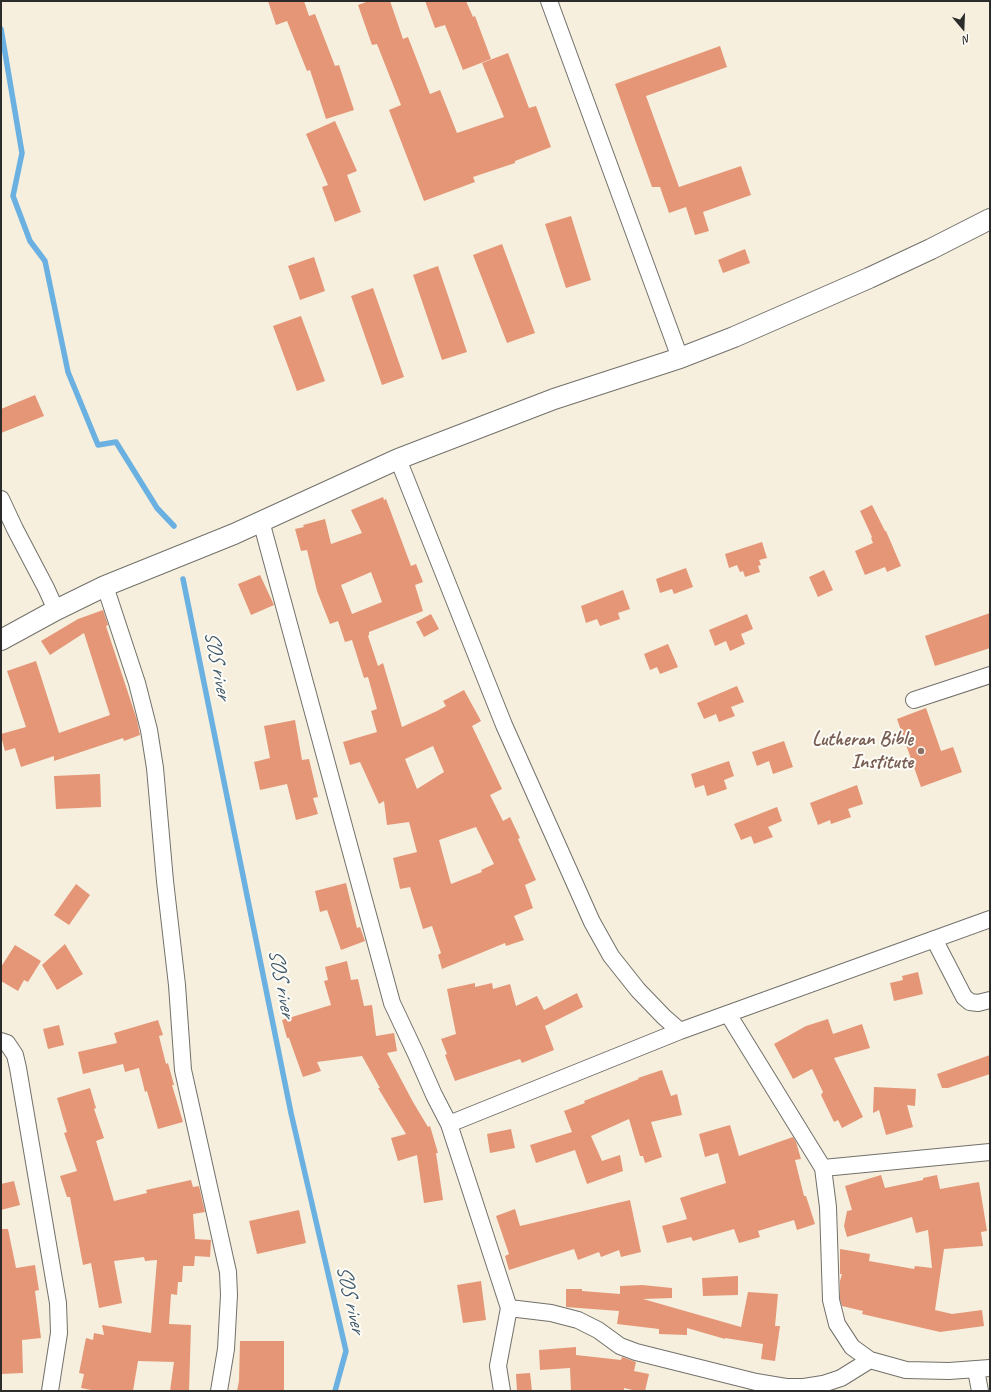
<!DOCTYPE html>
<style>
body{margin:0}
#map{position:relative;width:991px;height:1392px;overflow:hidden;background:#f6efde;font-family:Caveat,sans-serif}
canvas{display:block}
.frame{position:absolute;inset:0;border:2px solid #2b2b2b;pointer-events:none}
.north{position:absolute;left:943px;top:8px;width:40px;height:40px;-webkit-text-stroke:3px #fdfcf7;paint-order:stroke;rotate:161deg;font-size:11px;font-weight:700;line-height:16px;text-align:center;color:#2b2b2b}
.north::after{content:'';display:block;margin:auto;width:14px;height:18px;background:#2b2b2b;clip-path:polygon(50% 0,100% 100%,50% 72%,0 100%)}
</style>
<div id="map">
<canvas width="991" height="1392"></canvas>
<div class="frame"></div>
<div class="north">N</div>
</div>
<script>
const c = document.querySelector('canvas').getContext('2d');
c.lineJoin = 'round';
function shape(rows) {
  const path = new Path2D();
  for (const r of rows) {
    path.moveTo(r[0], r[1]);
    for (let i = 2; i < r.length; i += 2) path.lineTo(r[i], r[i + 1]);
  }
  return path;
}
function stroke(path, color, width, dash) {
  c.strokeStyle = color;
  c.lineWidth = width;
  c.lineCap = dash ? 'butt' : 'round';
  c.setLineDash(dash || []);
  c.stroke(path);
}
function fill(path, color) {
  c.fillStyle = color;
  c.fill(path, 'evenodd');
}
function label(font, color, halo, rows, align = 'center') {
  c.font = font + ' Caveat,sans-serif';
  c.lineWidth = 4;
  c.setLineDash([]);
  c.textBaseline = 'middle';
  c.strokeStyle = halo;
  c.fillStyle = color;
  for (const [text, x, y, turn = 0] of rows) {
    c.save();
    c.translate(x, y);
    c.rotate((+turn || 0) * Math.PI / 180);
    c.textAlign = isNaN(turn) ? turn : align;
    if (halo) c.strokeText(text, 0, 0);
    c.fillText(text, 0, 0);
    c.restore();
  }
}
stroke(shape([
 [1,29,22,153,13,196,30,241,45,261,68,372,98,445,116,442,157,508,174,526],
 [183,579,291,1113,346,1351,335,1391]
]), '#6ab1e1', 5.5);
fill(shape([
 [268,1,304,1,309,16,315,14,335,66,339,65,354,110,326,119,310,70,307,71,287,21,276,25],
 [369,1,390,1,403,39,408,37,430,94,440,90,457,133,504,117,482,63,508,53,529,108,536,106,551,147,515,161,515,163,473,177,475,182,424,201,389,110,401,105,377,44,372,45,358,5],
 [425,1,466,1,473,17,475,16,491,59,463,70,445,25,435,28],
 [720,46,727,67,646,96,679,187,741,166,751,195,703,212,709,231,695,235,686,207,669,213,660,187,652,187,615,84],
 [335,121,357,171,347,175,361,212,335,222,322,187,328,185,306,134],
 [571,216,591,280,566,288,545,224],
 [502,244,535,333,507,343,473,255],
 [745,249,750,263,723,273,718,260],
 [314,257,325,291,300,300,288,266],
 [438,266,467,352,442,360,413,275],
 [373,288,404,377,382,385,351,296],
 [301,316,325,381,297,391,273,326],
 [35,395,44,416,1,433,1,409],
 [383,497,384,500,386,499,411,566,416,564,423,582,415,585,423,611,369,632,369,635,368,636,378,666,383,663,402,727,437,711,446,706,443,701,464,690,481,721,472,726,502,789,490,795,503,821,510,817,520,838,518,839,536,880,525,885,533,908,514,916,524,940,506,946,505,943,442,969,438,955,441,953,432,926,423,929,410,887,400,889,393,858,417,852,409,822,387,825,384,801,379,804,360,762,350,765,343,742,377,732,371,711,377,709,368,677,364,678,352,640,345,642,338,621,330,624,317,591,307,550,301,551,295,529,304,527,303,525,325,519,331,544,362,533,351,510],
 [371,572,382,602,352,614,341,585],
 [433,746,444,772,417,789,405,759],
 [476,827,494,864,481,870,482,872,451,884,439,840],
 [872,505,885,531,886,531,901,566,887,572,885,567,865,575,855,551,873,543,871,538,872,537,860,511],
 [762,542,767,558,759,560,761,565,758,566,760,572,745,577,743,571,740,572,737,565,729,568,725,554],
 [686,568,693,587,674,594,672,589,660,593,656,579],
 [824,570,833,590,818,597,809,577],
 [260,575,274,605,251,615,238,584],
 [623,590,630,609,618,613,620,619,600,626,597,619,586,623,581,606],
 [103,610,108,625,106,626,137,720,140,735,124,741,123,738,54,761,54,756,21,767,15,748,5,751,1,736,1,734,26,727,7,671,36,661,59,733,110,715,84,633,50,655,41,641,78,619],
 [990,613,990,648,935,666,925,636],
 [431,614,439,629,424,637,416,622],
 [747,614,753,629,741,634,745,644,730,651,726,641,715,646,709,630],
 [668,644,678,667,660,674,657,667,650,670,644,654],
 [737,686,744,702,731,707,735,716,719,722,716,714,704,719,697,703],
 [926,708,941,751,953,747,962,772,921,787,897,719],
 [295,720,302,760,309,759,318,797,313,798,318,814,296,820,287,784,260,790,254,762,270,758,264,726],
 [784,741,793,767,773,774,769,761,757,766,752,752],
 [729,761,734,776,724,780,727,789,707,796,704,785,695,788,691,774],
 [100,774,101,807,56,809,54,776],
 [857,785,863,804,848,809,851,817,831,824,830,820,818,825,810,803],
 [777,807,782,821,768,827,773,837,754,844,751,836,741,840,734,824],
 [346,883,357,928,360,927,365,941,341,950,327,910,320,912,315,891],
 [76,884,90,895,69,925,54,915],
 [65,944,83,974,57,990,42,965],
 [15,945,41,961,28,982,24,980,18,991,1,981,1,967],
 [347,961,351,980,358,979,364,1006,372,1005,376,1036,394,1033,397,1051,387,1053,413,1102,428,1127,430,1126,438,1153,436,1153,443,1200,424,1203,417,1155,398,1161,391,1138,406,1134,378,1088,380,1088,362,1056,317,1062,321,1071,303,1077,289,1038,287,1038,282,1020,331,1005,324,981,328,980,325,967],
 [918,972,923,994,894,1001,890,983,903,980,902,976],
 [475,983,475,987,492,983,493,989,510,984,516,1006,537,996,544,1010,577,993,583,1007,545,1026,554,1050,522,1063,520,1059,455,1081,445,1055,447,1054,441,1039,456,1034,447,989],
 [828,1019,833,1034,862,1024,870,1048,834,1058,863,1117,842,1128,838,1120,834,1122,821,1095,823,1092,812,1069,793,1079,774,1044,806,1026],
 [158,1020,163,1035,159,1036,166,1064,168,1063,174,1085,172,1085,183,1122,158,1129,147,1091,145,1092,139,1068,125,1072,123,1064,83,1074,78,1052,117,1043,114,1033],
 [59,1025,64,1045,48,1049,43,1029],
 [990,1055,990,1074,948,1088,942,1088,937,1074],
 [662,1070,671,1096,677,1094,682,1115,651,1122,662,1157,645,1163,643,1156,640,1156,629,1119,591,1136,602,1161,620,1155,623,1171,587,1184,575,1150,536,1163,530,1145,572,1132,564,1111,585,1103,584,1101,639,1079,638,1078],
 [874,1087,916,1089,915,1106,907,1105,913,1127,886,1135,879,1110,873,1113],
 [90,1088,96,1108,94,1109,104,1138,96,1141,114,1201,147,1193,146,1190,191,1180,193,1187,199,1186,205,1212,193,1214,195,1239,211,1240,210,1257,195,1256,194,1266,183,1266,182,1282,178,1282,177,1295,171,1294,169,1324,191,1325,189,1391,170,1391,174,1362,138,1361,133,1391,96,1391,81,1388,84,1374,79,1373,86,1338,93,1340,94,1333,104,1335,102,1325,151,1333,157,1260,145,1261,144,1257,114,1261,122,1303,99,1308,91,1263,83,1265,70,1197,67,1197,60,1176,77,1171,64,1133,67,1132,57,1098],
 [730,1125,739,1156,793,1137,796,1142,801,1159,795,1160,804,1196,806,1196,815,1224,797,1230,794,1220,758,1231,760,1237,739,1243,734,1229,693,1241,691,1237,667,1243,662,1226,687,1219,680,1198,726,1183,718,1153,705,1157,699,1134],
 [511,1129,515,1148,490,1153,487,1134],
 [881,1175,885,1188,923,1180,923,1178,937,1175,940,1189,979,1182,987,1231,981,1232,983,1246,944,1249,935,1310,952,1314,982,1310,984,1326,940,1332,862,1314,863,1311,842,1306,840,1299,840,1281,842,1274,840,1274,840,1249,870,1254,869,1261,914,1269,915,1266,932,1268,928,1230,916,1233,912,1217,847,1237,844,1226,847,1211,852,1210,845,1186],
 [14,1181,20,1205,1,1210,1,1184],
 [630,1200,641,1252,621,1257,619,1250,601,1257,599,1252,578,1260,574,1249,509,1270,505,1256,509,1254,496,1216,515,1209,520,1226],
 [299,1210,306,1243,257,1254,249,1221],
 [1,1229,8,1229,16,1268,35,1265,39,1290,35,1291,41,1338,22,1340,23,1373,1,1374],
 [738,1276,738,1295,703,1296,702,1278],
 [481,1281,486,1320,463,1323,457,1285],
 [642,1285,672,1288,672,1298,643,1299,741,1327,748,1292,778,1294,775,1326,780,1326,775,1361,761,1359,763,1344,725,1338,725,1339,687,1328,687,1335,659,1334,659,1329,617,1324,619,1311,566,1307,566,1289,582,1289,582,1291,620,1294,620,1286],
 [240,1341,284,1341,284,1391,237,1391,239,1381],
 [576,1347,576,1355,621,1360,622,1357,636,1362,634,1371,649,1374,645,1391,637,1391,624,1388,624,1391,571,1391,570,1368,540,1370,539,1350],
 [530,1373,532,1391,517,1391,516,1374]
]), '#e49676');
const minor = shape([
 [549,1,680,358],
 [398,459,504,725,592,922,611,956,638,990,664,1017,680,1031],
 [1,499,15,529,46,588,56,610],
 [261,521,392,1003,416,1054,434,1095,449,1124,509,1308,498,1366,502,1391],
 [105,586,137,683,149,730,155,768,165,881,177,985,183,1070,228,1272,229,1295,226,1349,219,1391],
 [914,700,990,675],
 [934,939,964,997,970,1002,978,1003,990,1000],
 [728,1014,823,1168,828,1207,831,1300,837,1324,852,1347,870,1360,906,1370,949,1371,990,1368],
 [1,1041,7,1043,15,1055,18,1068,58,1303,59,1333,50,1391],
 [449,1124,680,1031,990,919],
 [823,1168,990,1152],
 [509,1308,551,1313,578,1320,598,1330,620,1346,636,1352,756,1382,786,1387,804,1387,823,1384,841,1378,870,1360],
 [976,1370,980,1391]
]);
const tertiary = shape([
 [1,640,56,610,105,586,234,534,398,459,554,399,680,358,734,337,869,278,931,249,990,219]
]);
stroke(minor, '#72706a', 18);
stroke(tertiary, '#72706a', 22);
stroke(minor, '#fff', 16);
stroke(tertiary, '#fff', 20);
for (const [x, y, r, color] of [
 [921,751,4,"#8d6e63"]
]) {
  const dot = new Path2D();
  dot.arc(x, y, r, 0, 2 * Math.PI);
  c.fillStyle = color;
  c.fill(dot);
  stroke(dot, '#fdfcf7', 1.5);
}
label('bold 20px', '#785e54', '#fdfcf7', [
 ["Lutheran Bible",913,740],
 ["Institute",913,763]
], 'right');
label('italic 21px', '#415a6b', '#fdfcf7', [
 ["SOS river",217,665,79],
 ["SOS river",281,983,79],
 ["SOS river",350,1299,77]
]);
</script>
